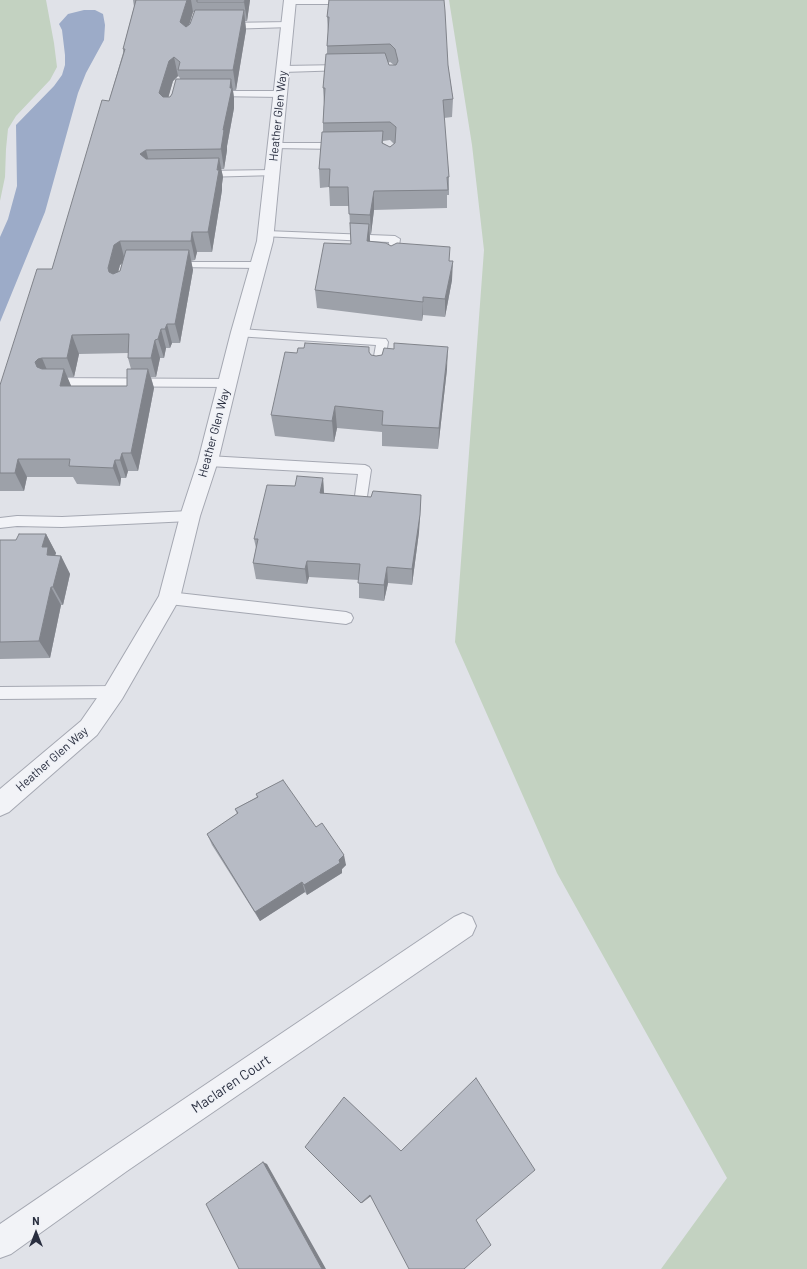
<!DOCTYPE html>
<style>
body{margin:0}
#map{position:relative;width:807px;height:1269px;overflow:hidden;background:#e0e2e8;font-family:Barlow,sans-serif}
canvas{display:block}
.north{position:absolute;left:16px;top:1213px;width:40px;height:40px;-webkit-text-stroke:3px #eff1f6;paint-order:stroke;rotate:0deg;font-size:11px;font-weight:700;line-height:16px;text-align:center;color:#292e3f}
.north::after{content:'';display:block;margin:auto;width:14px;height:18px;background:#292e3f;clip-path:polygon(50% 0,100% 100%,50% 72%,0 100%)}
</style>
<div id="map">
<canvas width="807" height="1269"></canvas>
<div class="north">N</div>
</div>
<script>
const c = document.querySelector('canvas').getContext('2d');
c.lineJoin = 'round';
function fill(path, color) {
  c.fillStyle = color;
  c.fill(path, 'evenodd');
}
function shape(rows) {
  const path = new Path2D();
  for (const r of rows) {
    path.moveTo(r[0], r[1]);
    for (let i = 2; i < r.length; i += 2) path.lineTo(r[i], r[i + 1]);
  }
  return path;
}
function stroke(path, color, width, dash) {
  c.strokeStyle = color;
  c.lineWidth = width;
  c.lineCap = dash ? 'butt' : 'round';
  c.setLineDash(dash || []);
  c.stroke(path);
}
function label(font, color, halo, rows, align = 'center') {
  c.font = font + ' Barlow,sans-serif';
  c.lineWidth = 3;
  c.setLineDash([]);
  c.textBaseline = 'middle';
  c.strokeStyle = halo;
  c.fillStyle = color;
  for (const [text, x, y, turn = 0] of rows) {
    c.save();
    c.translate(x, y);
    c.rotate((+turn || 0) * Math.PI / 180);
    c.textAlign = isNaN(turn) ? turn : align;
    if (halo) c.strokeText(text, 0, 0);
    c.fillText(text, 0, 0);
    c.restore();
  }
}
fill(shape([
 [0,0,46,0,54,43,57,67,50,80,16,116,8,129,6,149,5,177,0,201],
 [449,0,807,0,807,1269,661,1269,727,1178,557,873,455,642,484,250,472,145]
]), '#c3d2c1');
fill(shape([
 [84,10,95,10,103,14,105,25,104,40,86,73,78,93,45,212,0,322,0,237,8,219,17,186,16,125,54,86,62,75,65,65,65,55,62,30,59,24,68,14]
]), '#9cabc8');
const service = shape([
 [287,0,350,0,352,2,348,4,287,4,287,0],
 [288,22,291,23,292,25,291,27,226,29,222,26,226,23,288,22],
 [343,65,346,66,347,68,346,70,283,72,279,69,283,66,343,65],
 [215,91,281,91,285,94,281,97,212,96,211,94,215,91],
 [275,143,339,143,344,146,339,149,272,148,270,146,275,143],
 [273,170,278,173,276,175,203,177,198,174,203,171,273,170],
 [266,231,395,236,400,239,397,260,392,263,387,260,389,242,262,236,261,234,262,232,266,231],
 [174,262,259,262,264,265,259,268,170,267,169,265,170,263,174,262],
 [240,329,386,339,388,342,383,373,381,376,377,377,373,376,371,373,376,345,236,336,234,333,236,330,240,329],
 [50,378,228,379,232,380,234,383,232,386,228,387,50,386,46,385,44,382,46,379,50,378],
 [208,456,365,465,369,467,371,470,366,503,365,506,360,508,355,506,354,503,358,474,208,466,204,464,202,461,204,458,208,456],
 [190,511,195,512,196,516,195,520,190,521,62,527,17,526,0,528,0,518,17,516,62,517,190,511],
 [169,592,346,612,351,614,353,618,351,622,346,624,169,604,164,602,162,598,164,594,169,592],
 [114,686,119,687,121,692,119,697,114,698,0,699,0,687,114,686]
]);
const minor = shape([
 [284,0,296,0,273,241,249,332,218,461,200,516,180,598,122,699,97,735,9,812,0,816,0,789,81,721,106,685,159,596,180,516,198,461,231,332,257,241,284,0],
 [463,913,472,917,476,926,472,935,127,1171,11,1254,0,1258,0,1224,107,1151,454,917,463,913]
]);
stroke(service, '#a5a8b2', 2);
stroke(minor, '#a5a8b2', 2);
fill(service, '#f2f3f7');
fill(minor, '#f2f3f7');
fill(shape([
 [133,0,250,0,247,21,245,21,246,30,236,90,233,90,234,98,234,108,227,146,227,150,224,169,221,169,223,177,222,184,222,190,212,252,197,252,195,260,191,261,193,270,180,343,172,343,170,348,166,348,164,358,160,358,156,377,151,377,154,388,138,471,128,471,126,478,121,478,120,486,77,484,73,477,27,477,24,491,0,491,0,385,52,269,109,101,123,53,123,49,134,7],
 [193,12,194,12,190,24,189,25],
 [178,76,180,78,180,79,172,94,170,97,168,97,173,81],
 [122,263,120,271,118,272,120,265],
 [128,353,128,358,131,369,127,386,71,386,67,377,74,377,79,354],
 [329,0,448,65,453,99,452,117,444,118,449,177,449,195,447,195,447,208,374,210,371,234,370,234,370,241,391,246,450,261,452,280,445,317,423,315,422,321,317,308,315,290,351,244,349,206,330,206,329,187,320,188,319,169,323,132,323,123,324,104,323,88,327,54,327,46,328,33,327,17],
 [390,62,394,65,389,65,388,63],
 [390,140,394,144,390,147,383,143,383,141],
 [304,348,369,353,371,355,376,356,447,369,438,449,382,446,382,432,337,428,334,442,275,436,271,415,297,353],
 [323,478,324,494,420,511,419,532,412,585,388,583,384,601,359,598,359,580,309,577,307,584,256,579,253,563,256,548,254,539,295,486],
 [46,534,56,553,55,555,61,556,70,574,63,605,61,605,50,658,0,659,0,540,16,540],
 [256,794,316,827,346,865,342,869,342,873,307,895,305,892,260,921,212,845,207,834,237,814,235,809,257,797]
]), '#9da1a9');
fill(shape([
 [187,0,191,0,193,12,184,42,180,22],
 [245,0,250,0,247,21,244,2],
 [244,10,246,30,236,90,233,70],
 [174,57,178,76,173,81,164,113,159,93,169,61],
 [231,79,234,98,234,108,227,146,227,150,224,169,221,149,223,130],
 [146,150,151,170,140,154],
 [219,158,223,177,222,184,222,190,212,252,208,232],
 [374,191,374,210,371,234,370,215],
 [369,224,370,243,367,241],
 [192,232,197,252,195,260,191,241],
 [120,241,125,261,120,265,114,288,108,268,114,245],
 [189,250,193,270,180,343,175,324],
 [453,261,452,280,445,317,445,299],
 [423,297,423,315,422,321,423,302],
 [167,324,172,343,170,348,165,329],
 [161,329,166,348,164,358,158,339],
 [72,335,79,354,74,377,67,358],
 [155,340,160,358,156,377,151,358],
 [448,347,447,369,438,449,439,428],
 [42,358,50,377,43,381,35,362,38,359],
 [64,369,72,388,60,386],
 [148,369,154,388,138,471,131,453],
 [335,406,337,428,334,442,332,421],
 [122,453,128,471,126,478,120,460],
 [18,459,27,477,24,491,15,473],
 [115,460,121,478,120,486,113,468],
 [323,478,324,494,320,493],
 [421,495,419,532,412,585,412,569],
 [46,534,56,553,54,559,61,556,70,574,63,605,53,587,42,547],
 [307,561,309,577,307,584,305,569],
 [387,567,388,583,384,601,384,585],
 [51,587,61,605,50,658,39,641],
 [344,855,346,865,342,869,342,873,307,895,304,885,339,860],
 [302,882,305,892,260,921,255,912],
 [263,1162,267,1164,326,1269,322,1269],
 [370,1195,371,1196,362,1203,361,1203]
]), '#80838a');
const building = shape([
 [136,0,187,0,180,22,186,27,190,24,195,10,244,10,233,70,178,70,180,62,174,57,169,61,159,93,163,97,170,97,172,94,176,79,231,79,230,88,232,88,223,130,224,130,221,149,146,150,140,154,146,159,219,158,217,170,219,170,208,232,192,232,191,241,120,241,114,245,108,268,109,272,113,274,120,271,126,250,189,250,175,324,167,324,165,329,161,329,158,339,155,340,151,358,128,358,129,334,72,335,67,358,42,358,38,359,35,362,37,367,42,369,64,369,60,386,127,386,127,369,148,369,131,453,122,453,120,460,115,460,113,468,69,466,70,459,18,459,15,473,0,473,0,385,37,269,52,269,102,100,109,101,125,49,123,49,136,0],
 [197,0,245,0,244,2,197,2,197,0],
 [329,0,444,0,445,11,448,65,453,99,443,100,449,177,447,177,448,190,374,191,370,215,349,214,348,187,329,187,330,169,319,169,322,132,383,131,382,143,390,147,395,143,396,127,390,122,323,123,325,88,323,88,326,54,385,53,389,65,396,65,398,61,395,49,390,44,327,46,329,17,327,17,329,0],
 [350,223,369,224,367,241,386,243,391,246,397,243,450,247,449,261,453,261,445,299,423,297,423,302,315,290,324,243,351,244,350,223],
 [305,343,369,347,369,352,371,355,376,356,382,355,384,348,394,349,394,343,448,347,439,428,382,425,383,411,335,406,332,421,271,415,285,352,297,353,298,348,304,348,305,343],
 [297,476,323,478,320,493,371,497,373,491,421,495,420,515,412,569,387,567,384,585,358,583,360,564,307,561,305,569,253,563,258,539,254,539,267,485,295,486,297,476],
 [19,534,46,534,42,547,48,547,47,555,61,556,53,587,51,587,39,641,0,642,0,540,16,540,19,534],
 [283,780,316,827,322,823,344,855,339,860,340,863,304,885,302,882,255,912,207,834,238,813,235,809,258,797,256,794,283,780],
 [476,1078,535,1170,476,1220,491,1245,464,1269,409,1269,370,1195,361,1203,305,1147,344,1097,401,1151,476,1078],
 [263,1162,322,1269,239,1269,206,1204,263,1162]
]);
fill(building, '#b7bbc5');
stroke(building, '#80838a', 1);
label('12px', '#292e3f', '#eff1f6', [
 ["Heather Glen Way",278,116,-84],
 ["Heather Glen Way",214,433,-75],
 ["Heather Glen Way",52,759,-41]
]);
label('14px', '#292e3f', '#eff1f6', [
 ["Maclaren Court",231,1084,-34]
]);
</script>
